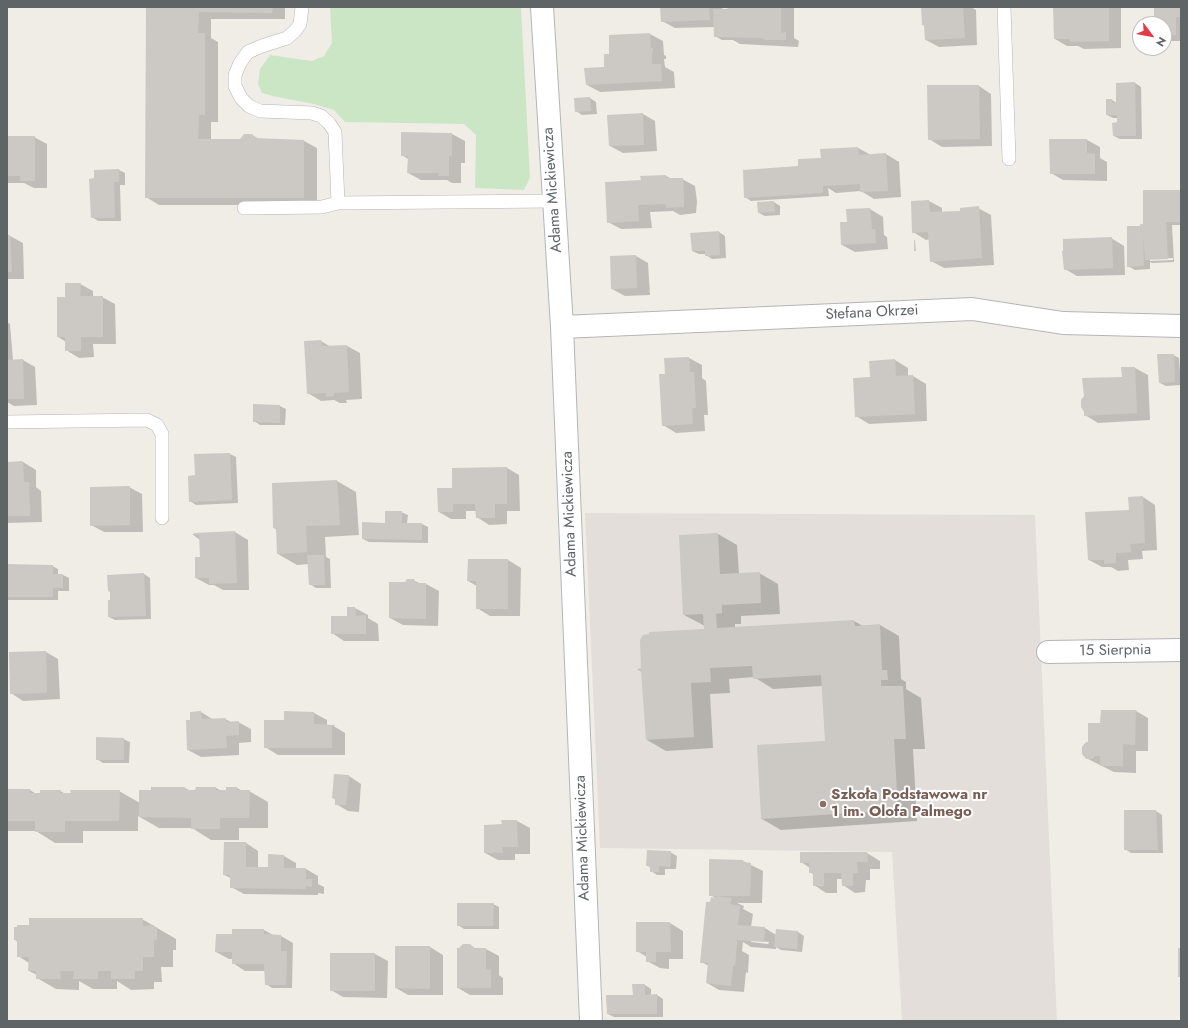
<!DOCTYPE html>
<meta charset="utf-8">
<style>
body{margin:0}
#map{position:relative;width:1188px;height:1028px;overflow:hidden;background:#f0ede7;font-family:Jost,sans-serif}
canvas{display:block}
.frame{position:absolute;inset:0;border:8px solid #5f6467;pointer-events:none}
.north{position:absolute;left:1132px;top:16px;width:40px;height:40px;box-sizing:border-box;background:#fff;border:1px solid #bfc1c2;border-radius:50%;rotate:122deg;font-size:11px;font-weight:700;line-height:16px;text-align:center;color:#5f6467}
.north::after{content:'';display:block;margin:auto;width:14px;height:18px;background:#e23c49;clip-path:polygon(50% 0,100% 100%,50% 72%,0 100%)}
</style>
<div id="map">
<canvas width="1188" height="1028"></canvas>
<div class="frame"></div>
<div class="north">N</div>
</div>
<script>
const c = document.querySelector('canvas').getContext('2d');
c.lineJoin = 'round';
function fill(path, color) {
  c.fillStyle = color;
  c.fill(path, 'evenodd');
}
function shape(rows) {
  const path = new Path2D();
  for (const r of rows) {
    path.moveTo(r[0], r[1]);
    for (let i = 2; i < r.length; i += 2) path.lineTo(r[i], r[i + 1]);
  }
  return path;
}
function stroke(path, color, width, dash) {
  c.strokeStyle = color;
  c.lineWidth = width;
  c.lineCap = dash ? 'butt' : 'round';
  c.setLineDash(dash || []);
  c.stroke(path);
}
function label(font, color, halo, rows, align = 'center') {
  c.font = font + ' Jost,sans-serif';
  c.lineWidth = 4;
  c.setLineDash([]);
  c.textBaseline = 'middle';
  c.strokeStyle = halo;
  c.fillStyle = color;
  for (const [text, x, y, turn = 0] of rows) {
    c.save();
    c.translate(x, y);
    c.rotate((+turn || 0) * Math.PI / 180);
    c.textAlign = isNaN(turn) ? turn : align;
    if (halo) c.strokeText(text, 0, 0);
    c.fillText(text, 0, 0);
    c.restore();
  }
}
fill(shape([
 [585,513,1035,515,1057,1021,902,1021,892,852,600,848]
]), '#e3ded9');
fill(shape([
 [330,7,521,7,530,178,524,190,475,188,476,135,464,124,345,122,334,110,314,104,277,97,262,93,258,84,260,69,270,55,312,61,324,56,332,43]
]), '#cbe6c5');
fill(shape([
 [147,7,285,7,285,19,211,19,211,38,218,42,218,122,211,122,211,140,241,140,252,135,259,139,304,141,317,148,317,205,159,205,146,197],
 [661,7,718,7,727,10,733,7,794,7,794,38,799,41,798,47,740,44,733,40,722,40,715,36,715,27,675,28,662,21],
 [922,7,971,7,976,10,977,45,939,47,926,40,925,26,923,25],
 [1054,7,1121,7,1121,48,1084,49,1078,46,1067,46,1055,39],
 [1155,7,1181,7,1181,41,1167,41,1164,39,1164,24,1155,24],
 [650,34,663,41,664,55,666,56,666,59,664,59,665,67,674,72,675,88,600,92,587,85,605,68,610,55,610,36],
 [1117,83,1135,83,1141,87,1142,139,1120,139,1114,136,1118,123,1118,118,1113,118,1107,115,1112,100,1117,103],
 [979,86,991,94,992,146,942,147,929,139],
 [590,98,596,102,597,114,582,115,576,111],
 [643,114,655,121,657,151,623,153,610,146],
 [402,133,452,134,465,141,465,163,461,163,461,183,452,183,447,180,421,180,408,173,408,159,402,155],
 [7,137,34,137,47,144,47,188,34,188,24,183,7,183],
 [1087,140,1100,147,1100,158,1107,162,1107,181,1063,180,1051,173],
 [858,148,871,155,886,154,899,162,901,197,874,199,861,191,836,193,828,188,829,196,751,201,745,197,800,167,821,159],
 [119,170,125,173,125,185,120,185,121,221,98,221,92,217],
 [666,176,672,179,682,179,695,186,697,202,696,213,680,215,673,211,650,212,652,228,621,229,608,222,642,181],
 [1181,191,1181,225,1172,225,1174,262,1152,263,1150,262,1150,269,1135,270,1128,266,1141,227],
 [1173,258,1173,260,1150,261,1150,259],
 [929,201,942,208,942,213,961,212,978,208,991,215,994,265,944,268,931,261,930,239,926,240,913,232],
 [774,202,780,206,780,215,765,216,759,213],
 [870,209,883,217,884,235,887,237,888,249,855,252,842,245,848,223,847,210],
 [719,232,725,236,726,258,712,259,706,255,706,254,699,254,692,251],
 [7,236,10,236,23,243,24,279,7,279],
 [1111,238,1124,246,1125,275,1077,276,1065,269],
 [636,256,648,263,650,295,625,296,612,289],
 [80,284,93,291,93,297,102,297,115,304,116,344,93,344,94,357,79,358,66,350,66,342,58,337,66,298],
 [7,322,10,324,13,360,23,360,35,367,37,405,14,406,7,402],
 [321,341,331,347,347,346,360,353,362,399,346,400,347,403,340,403,334,400,321,401,308,393],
 [1173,355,1179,358,1181,385,1166,386,1160,383],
 [689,358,702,365,702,378,706,381,708,415,704,415,705,431,676,433,663,425,666,375],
 [895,360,908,368,908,377,913,376,926,384,927,421,869,424,856,416,871,378,870,362],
 [1135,368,1148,375,1150,420,1098,423,1085,415,1123,377],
 [280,406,286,409,285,425,260,425,254,421],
 [230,454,236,457,238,503,196,505,190,501,196,476,195,455],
 [23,462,36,470,36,487,41,491,42,522,7,523,7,463],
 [507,468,519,475,520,511,507,511,507,524,489,525,477,517,476,511,466,511,466,519,451,519,439,512,453,489],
 [337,481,356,492,359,535,325,537,326,557,330,559,331,588,316,588,310,584,309,564,297,565,278,554,277,530,274,528,273,484],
 [129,487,142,494,143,532,104,532,91,525],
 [1143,497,1155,505,1157,550,1142,551,1143,559,1128,560,1129,570,1118,571,1111,567,1102,567,1089,560],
 [401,512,408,515,407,524,422,524,428,527,428,543,369,542,363,539,386,524],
 [235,532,248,540,249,590,223,590,214,585,209,585,196,578,201,558,200,540,192,534],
 [718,534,737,545,739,574,759,573,778,584,780,614,741,616,741,624,735,624,735,628,854,621,863,626,880,625,899,636,901,679,906,682,906,689,921,698,925,749,913,749,917,821,781,830,762,819,827,742,822,686,773,689,754,677,729,679,730,693,710,694,713,748,666,751,647,740,642,672,637,669,642,669,705,630,705,626,684,615,680,536],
 [508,560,521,568,520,616,490,616,477,608,477,586,468,581],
 [7,565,52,566,58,569,58,575,63,575,69,578,69,591,58,591,58,600,7,600],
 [144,574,150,578,151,619,115,620,109,617,111,592,108,591],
 [413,580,421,584,426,584,439,591,438,626,403,625,390,618,405,583],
 [348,608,355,608,368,615,368,618,378,624,379,641,344,641,332,633,348,617],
 [46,652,58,659,60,699,23,701,11,693],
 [1136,711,1148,718,1148,751,1136,751,1136,773,1114,772,1086,758,1089,743,1101,724],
 [201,712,214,720,225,719,231,722,238,722,251,729,251,742,239,743,239,755,201,757,188,750,192,721],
 [314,713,327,720,327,725,332,725,345,733,345,755,278,755,265,747,285,721],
 [123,739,130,742,129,763,103,763,97,759],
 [349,776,361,784,359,812,348,811,336,804,336,800,333,798],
 [185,788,191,791,216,788,222,791,237,788,243,791,249,791,268,802,268,828,239,828,239,840,211,840,192,828,159,828,138,816,138,831,83,831,83,843,55,843,36,831,7,831,7,790,30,790,36,794,60,791,66,794,119,791,140,803,152,791],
 [1156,811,1162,815,1163,853,1131,853,1125,849],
 [517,821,530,828,530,854,515,854,515,860,498,860,485,853,503,825],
 [246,843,258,851,258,868,269,868,284,856,296,863,296,869,306,869,318,876,318,884,324,887,324,894,318,893,318,895,244,894,231,887,231,878,224,875],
 [670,852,677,856,676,869,665,869,665,875,657,875,651,871,651,868,647,865],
 [801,853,867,853,880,861,880,869,870,869,870,880,866,880,865,892,855,893,843,885,843,879,837,879,837,893,826,893,814,885,814,875,810,872,810,868,801,862],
 [743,861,763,871,762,903,737,903,744,906,743,909,753,914,751,927,765,928,776,935,777,930,798,932,804,936,802,952,781,950,776,947,776,949,751,947,743,942,742,951,749,955,748,973,746,972,744,992,719,990,707,983,709,966,701,962,710,904,716,898,710,895],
 [751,940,769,942,768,944,751,942],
 [493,904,499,907,499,929,464,929,458,925],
 [142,919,176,939,176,950,173,950,173,967,161,967,162,982,154,982,154,989,131,990,117,981,117,989,93,989,79,981,79,990,56,989,37,978,37,975,29,971,29,963,18,956,18,942,15,940],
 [637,923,670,923,683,931,683,959,669,959,669,969,660,968,647,961,647,957,637,951],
 [233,930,264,930,273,935,281,936,293,943,292,988,272,988,266,984,265,971,245,971,233,963,233,959,229,959,216,952,233,935],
 [470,945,476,949,486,949,499,956,499,975,503,978,503,995,470,995,458,988],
 [430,947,443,955,443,995,408,995,396,988],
 [375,954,388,961,387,998,343,997,331,990],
 [645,985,651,989,651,995,657,995,663,999,663,1017,614,1017,608,1014,634,996]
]), '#0003');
fill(shape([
 [146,7,273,7,272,13,199,12,198,33,205,33,205,115,199,115,198,139,240,139,244,134,252,134,256,138,304,140,304,198,145,198],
 [660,7,709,7,710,20,661,22],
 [732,7,781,7,781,33,786,32,786,40,765,40,764,39,760,38,714,37,713,9,726,9],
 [921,7,963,7,965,38,925,40,924,25,922,25],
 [1053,7,1109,7,1109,41,1070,42,1070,39,1054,39],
 [1154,7,1181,7,1181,17,1176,17,1176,35,1164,35,1164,24,1154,24],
 [650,33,651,48,653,48,653,52,652,52,652,64,661,64,662,81,586,85,584,68,604,67,604,54,609,54,609,35],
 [1135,82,1136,136,1113,136,1112,123,1117,122,1117,115,1106,115,1106,99,1112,99,1113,103,1116,102,1116,83],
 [927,85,979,85,980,139,928,140],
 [590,97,591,111,575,112,574,98],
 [643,113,644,145,609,146,607,115],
 [401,132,452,133,452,156,449,156,449,176,438,176,439,173,407,173,408,156,401,156],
 [7,136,35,136,35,181,20,181,20,176,7,176],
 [1049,139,1087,139,1087,153,1095,154,1095,174,1050,174],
 [858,147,859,155,886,153,888,191,860,192,860,184,823,186,823,193,744,198,743,170,798,166,798,159,821,158,820,149],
 [119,169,119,182,114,182,115,218,91,218,89,179,94,178,94,170],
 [666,175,666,178,683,178,684,195,684,207,666,208,665,204,638,205,639,221,607,223,605,182,641,180,640,176],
 [1143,190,1181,190,1181,222,1166,222,1168,259,1145,260,1143,233,1144,266,1127,267,1127,226,1140,226,1140,224,1143,224],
 [929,200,930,212,960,211,960,208,979,206,982,258,930,262,928,232,912,233,911,201],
 [774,201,775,212,758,213,757,202],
 [870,208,872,229,875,229,876,243,841,245,840,222,847,222,846,209],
 [719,231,720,255,705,256,705,251,692,251,690,233],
 [7,235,10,235,12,272,7,272],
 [1112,237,1113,268,1064,270,1062,251,1063,251,1063,239],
 [914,240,915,240,916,251,914,251],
 [636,255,637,288,611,289,610,256],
 [65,283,81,283,80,296,103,296,103,337,81,337,81,351,65,351,65,337,57,337,57,297,65,297],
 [321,340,322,346,347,345,349,392,334,393,334,396,326,397,326,393,307,394,304,341],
 [1157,354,1174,354,1175,382,1159,383],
 [689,357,690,372,694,372,696,408,692,408,693,424,662,426,659,374,665,374,664,358],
 [23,359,24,399,7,399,7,360],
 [895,359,896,376,913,375,915,414,855,417,853,378,870,377,869,361],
 [1121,367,1135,367,1137,413,1084,416,1084,412,1081,407,1081,400,1084,396,1082,378,1122,377],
 [253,404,280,405,280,423,253,422],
 [230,453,232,500,189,502,188,476,195,475,194,454],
 [23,461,24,482,29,482,30,516,7,516,7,462],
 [507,467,507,504,495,504,495,518,476,518,475,504,453,504,453,512,438,512,437,488,452,488,452,468],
 [337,480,340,525,306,526,307,552,277,554,276,528,273,528,272,483],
 [130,486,130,525,90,526,90,487],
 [1143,496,1145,543,1130,544,1131,552,1116,553,1116,563,1104,564,1104,560,1088,560,1085,512,1129,510,1128,497],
 [385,511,402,511,402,523,422,523,422,540,362,539,362,522,385,523],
 [235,531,237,583,209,584,209,578,195,578,195,557,200,557,199,535,194,535,194,533],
 [718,533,720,574,760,572,761,603,722,605,722,613,716,614,717,628,854,620,855,626,880,624,882,670,887,670,888,680,881,680,881,686,903,686,906,739,894,739,898,810,761,819,757,745,825,741,821,675,753,679,752,666,710,668,711,682,691,683,694,737,646,740,641,670,639,670,639,668,641,668,640,640,643,635,649,634,649,632,704,629,703,614,683,615,679,535],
 [307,555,324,555,325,585,309,585],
 [468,559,508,559,508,609,476,609,476,581,467,581],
 [7,564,53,565,53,574,63,574,63,588,53,588,53,597,7,597],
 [144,573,146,616,108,617,108,600,110,600,110,591,108,591,107,575],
 [407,579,414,579,416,583,426,583,426,619,389,618,389,582,405,582],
 [347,607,355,607,356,616,366,615,366,634,331,634,331,616,347,616],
 [46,651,47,693,10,694,9,652],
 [1101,710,1136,710,1135,745,1123,744,1123,766,1100,766,1100,756,1095,756,1092,759,1086,759,1082,754,1082,747,1086,742,1088,742,1088,723,1100,723],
 [201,711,202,719,226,718,226,722,239,721,239,735,226,736,227,748,187,750,186,720,190,720,190,712],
 [284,711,314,712,314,724,335,725,335,726,332,726,332,748,264,748,264,720,284,720],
 [96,737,124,738,124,760,96,760],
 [334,774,349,775,346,805,335,805,335,799,332,798],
 [151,787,185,787,186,790,195,790,196,787,216,787,216,790,226,790,226,787,237,787,237,790,250,790,249,818,220,818,220,829,191,829,191,818,139,817,139,790,151,790],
 [7,789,30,789,30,793,40,793,40,790,61,790,60,793,71,793,70,790,120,790,119,821,65,821,65,832,35,832,35,821,7,821],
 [1124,810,1156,810,1158,850,1124,850],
 [501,820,517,820,518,847,502,847,503,853,484,853,484,825,502,824],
 [224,842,246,842,246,867,268,867,268,854,284,855,284,868,306,868,306,879,312,879,312,887,306,886,306,889,230,888,230,875,223,875],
 [647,850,671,851,670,867,659,866,659,872,650,872,650,866,646,866],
 [800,852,867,852,868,862,857,862,858,873,853,873,853,886,842,886,841,873,824,873,824,886,813,886,813,873,809,873,809,863,800,863],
 [709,859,743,860,743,862,751,863,750,896,709,896],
 [717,896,732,898,730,904,740,906,738,925,765,927,764,942,738,940,738,933,735,966,733,966,731,986,706,983,708,963,700,963,706,902,710,902,711,897,716,898],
 [457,903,494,903,493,926,457,926],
 [29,918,143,918,143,926,154,925,154,927,157,927,157,940,154,940,154,957,143,957,143,971,135,971,135,979,111,979,111,971,98,971,98,979,73,979,74,971,60,971,61,979,36,979,36,971,28,971,29,957,17,957,17,940,14,940,14,927,17,927,17,925,29,925],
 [636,922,670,922,671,952,656,952,656,962,646,962,646,952,636,952],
 [232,929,264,929,264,934,281,935,281,951,287,951,286,985,265,985,264,964,232,964,232,952,215,952,216,934,232,934],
 [776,929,798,931,797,949,774,947],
 [463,944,470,944,474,948,486,948,486,969,491,970,491,988,457,988,457,948,459,948],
 [395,946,430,946,430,989,395,988],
 [1178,948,1181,948,1181,977,1178,977],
 [330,953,375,953,375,991,330,991],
 [632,984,645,984,645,995,657,994,657,1014,607,1014,606,995,633,995]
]), '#ccc8c4');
const service = shape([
 [1004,7,1009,159],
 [338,203,554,201],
 [244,208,322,207,338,203,335,132,329,123,321,116,312,113,260,111,249,106,241,98,235,86,235,75,240,63,248,52,262,46,287,38,295,31,300,24,302,7],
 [7,422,147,420,157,425,162,434,162,518]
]);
const minor = shape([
 [542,7,562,327,591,1021],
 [562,327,972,309,1063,323,1181,326],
 [1048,652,1181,650]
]);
stroke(service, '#b2b6b9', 14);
stroke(minor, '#b2b6b9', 24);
stroke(service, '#fff', 13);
stroke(minor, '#fff', 22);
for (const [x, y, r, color] of [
 [823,804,4,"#8d6e63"]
]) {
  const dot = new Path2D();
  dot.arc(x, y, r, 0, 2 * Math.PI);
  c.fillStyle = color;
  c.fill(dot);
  stroke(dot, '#fff', 1.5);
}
label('15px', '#5f6467', '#fff', [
 ["Adama Mickiewicza",553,190,-94],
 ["Stefana Okrzei",872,313,-3],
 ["Adama Mickiewicza",570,514,-92],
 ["15 Sierpnia",1115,651,-1],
 ["Adama Mickiewicza",583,838,-92]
]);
label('bold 15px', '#785e54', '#fff', [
 ["Szkoła Podstawowa nr",831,795],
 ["1 im. Olofa Palmego",831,812]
], 'left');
</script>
